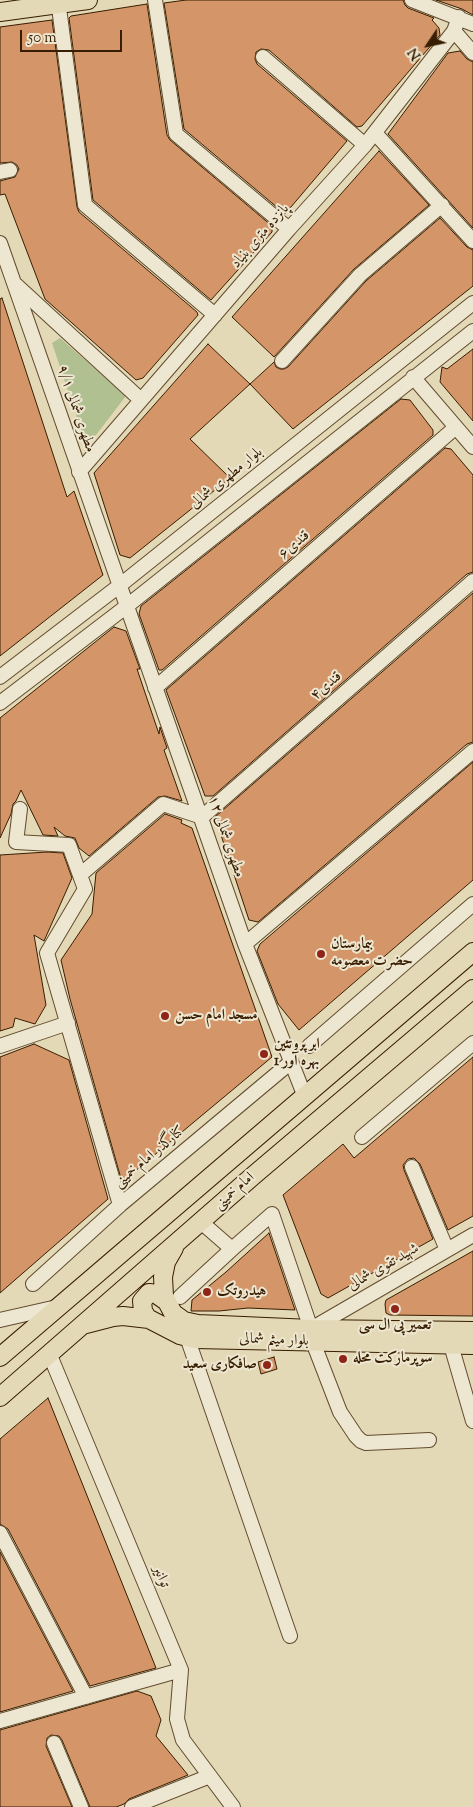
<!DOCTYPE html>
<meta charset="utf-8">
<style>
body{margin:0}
#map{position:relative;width:473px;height:1807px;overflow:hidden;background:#e4d9b6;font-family:"Sorts Mill Goudy",serif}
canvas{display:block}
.north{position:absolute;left:403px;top:20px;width:50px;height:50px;-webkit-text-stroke:4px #ede6d0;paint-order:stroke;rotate:236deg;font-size:14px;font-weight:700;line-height:20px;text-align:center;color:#371d01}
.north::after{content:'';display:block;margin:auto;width:18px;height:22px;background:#371d01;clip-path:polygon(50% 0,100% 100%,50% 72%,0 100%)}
.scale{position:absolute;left:20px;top:30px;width:102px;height:22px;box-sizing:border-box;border:2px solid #371d01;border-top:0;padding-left:6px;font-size:15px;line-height:18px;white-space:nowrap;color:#371d01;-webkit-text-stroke:4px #ede6d0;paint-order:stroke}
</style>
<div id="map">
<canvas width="473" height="1807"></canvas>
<div class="north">N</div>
<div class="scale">50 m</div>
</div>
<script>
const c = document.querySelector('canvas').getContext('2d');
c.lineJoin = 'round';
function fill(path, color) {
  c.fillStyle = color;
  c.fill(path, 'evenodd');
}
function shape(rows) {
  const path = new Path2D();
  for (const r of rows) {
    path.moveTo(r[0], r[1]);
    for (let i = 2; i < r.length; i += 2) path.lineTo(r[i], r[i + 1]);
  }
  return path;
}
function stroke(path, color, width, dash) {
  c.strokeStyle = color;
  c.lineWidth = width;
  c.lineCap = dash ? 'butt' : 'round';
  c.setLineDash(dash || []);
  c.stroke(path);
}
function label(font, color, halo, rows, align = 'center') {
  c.font = font + ' "Sorts Mill Goudy",Amiri,serif';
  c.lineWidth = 4;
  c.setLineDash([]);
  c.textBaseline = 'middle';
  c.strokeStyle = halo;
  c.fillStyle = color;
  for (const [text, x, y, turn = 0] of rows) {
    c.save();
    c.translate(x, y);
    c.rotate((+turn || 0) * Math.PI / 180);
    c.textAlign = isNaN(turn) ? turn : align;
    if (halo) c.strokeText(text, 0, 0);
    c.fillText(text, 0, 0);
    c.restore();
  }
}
fill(shape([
 [60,338,126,396,93,439,85,441,52,343]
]), '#b1c090');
const building = shape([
 [186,0,403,0,405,5,408,8,434,18,432,20,439,28,440,35,362,126,357,127,269,50,261,49,256,52,255,59,257,64,347,141,285,214,184,129,164,3,186,0],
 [436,0,473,0,473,15,462,9,436,0],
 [147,4,167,135,170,140,272,226,272,232,211,300,93,200,69,18,71,16,147,4],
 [52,20,77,207,79,212,197,312,198,315,143,378,136,380,45,299,5,194,0,195,0,181,15,177,19,169,17,165,12,162,0,163,0,27,52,20],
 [460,51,467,59,473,62,473,228,388,134,448,53,460,51],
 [379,151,429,205,354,269,274,357,232,317,379,151],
 [440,218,467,247,473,250,473,286,293,429,250,384,274,362,276,367,280,369,284,369,288,367,366,281,440,218],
 [2,298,67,497,74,491,103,575,0,656,0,299,2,298],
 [208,344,250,384,190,439,230,478,130,558,120,555,94,473,208,344],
 [473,349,473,421,440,382,442,367,447,369,473,349],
 [401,399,410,400,433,430,433,435,162,670,159,670,139,614,141,606,401,399],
 [445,448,451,449,473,475,473,572,467,574,213,796,205,796,166,690,445,448],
 [473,593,473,742,467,744,258,922,249,920,215,817,473,593],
 [114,627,126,631,140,669,137,669,159,734,160,727,167,748,164,750,182,801,165,796,158,797,89,856,79,848,75,838,65,836,54,827,58,836,43,835,21,790,16,801,13,804,11,814,0,838,0,718,114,627],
 [473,762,473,880,299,1030,278,1004,257,951,260,944,473,762],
 [165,814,182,820,181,823,192,828,272,1057,122,1182,70,999,61,960,92,914,96,873,165,814],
 [47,852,63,853,72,878,44,941,34,935,46,1005,35,1024,15,1018,13,1027,0,1031,0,855,47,852],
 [34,1044,69,1060,108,1199,0,1293,0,1057,34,1044],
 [473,1057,473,1216,448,1230,420,1164,414,1158,408,1159,403,1165,404,1170,433,1239,328,1298,321,1294,283,1195,343,1144,354,1158,473,1057],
 [269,1233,295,1310,248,1308,219,1311,191,1311,192,1300,226,1272,269,1233],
 [473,1251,473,1316,390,1315,386,1313,385,1304,386,1300,473,1251],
 [274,1357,277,1369,261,1374,258,1362,274,1357],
 [48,1398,156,1668,90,1686,8,1529,0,1524,0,1439,48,1398],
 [0,1552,73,1691,0,1712,0,1552],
 [137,1691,151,1696,161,1720,156,1736,188,1775,129,1799,124,1804,116,1807,90,1807,62,1740,59,1736,51,1735,47,1738,46,1746,72,1807,0,1807,0,1730,137,1691]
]);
fill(building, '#d49669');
stroke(building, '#371d01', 1);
const minor = shape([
 [58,0,85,205,215,315],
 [155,0,176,134,289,229],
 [412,0,473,24],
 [454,31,473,53],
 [263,57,365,145],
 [375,133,473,241],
 [0,172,10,170],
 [0,243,245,944,305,1097],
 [16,285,141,400],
 [282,361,360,275,442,205],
 [413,377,473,447],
 [79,472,289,229,365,145,454,31,459,17],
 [0,677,119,586,473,303],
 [155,688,456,427],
 [0,703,127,606,473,331],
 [20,809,16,842,69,845,85,889,47,953,120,1205],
 [80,875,163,804,202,817,473,581],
 [245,944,473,751],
 [0,1046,68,1023],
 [309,1046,473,904],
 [362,1137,473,1043],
 [412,1167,447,1250],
 [201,1222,232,1249,272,1214,311,1329,473,1235],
 [33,1284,120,1205,291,1062],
 [180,1297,232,1249],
 [0,1320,57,1307],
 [187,1337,290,1636],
 [313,1342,340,1412,356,1436,361,1441,366,1443,429,1440],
 [451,1345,473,1421],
 [49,1353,181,1670,177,1719,183,1740,233,1807],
 [0,1533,86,1697],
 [0,1721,181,1670],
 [54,1743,81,1807],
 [132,1807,210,1776]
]);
const major = shape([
 [0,12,88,0],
 [174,1248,166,1262,163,1277,164,1296,173,1313,184,1321,198,1324,311,1329,473,1331],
 [148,1319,143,1311,142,1301,149,1293,156,1294,166,1301],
 [86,1324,113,1317,123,1316,149,1319,180,1335,195,1339,473,1345],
 [0,1357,473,952],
 [0,1397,254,1175,473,989]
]);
stroke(minor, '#624c2e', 16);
stroke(major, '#371d01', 20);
stroke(minor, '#ede6d0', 14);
stroke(major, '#e4d9b6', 18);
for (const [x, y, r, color] of [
 [321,954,5,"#8f2418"],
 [165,1016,5,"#8f2418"],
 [264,1054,5,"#8f2418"],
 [207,1292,5,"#8f2418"],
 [395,1309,5,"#8f2418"],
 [343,1359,5,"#8f2418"],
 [267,1365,5,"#8f2418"]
]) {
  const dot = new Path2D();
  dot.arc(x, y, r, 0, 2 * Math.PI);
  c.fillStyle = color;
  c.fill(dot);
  stroke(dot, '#ede6d0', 2);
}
label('15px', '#371d01', '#ede6d0', [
 ["پانزده متری بنیاد",261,237,-49],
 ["مطهری شمالی ۹/۱",75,409,71],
 ["بلوار مطهری شمالی",227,479,-39],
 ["قندی۶",295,546,-41],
 ["قندی۴",327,687,-41],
 ["مطهری شمالی ۱۲",225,837,71],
 ["کنارگذر امام خمینی",150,1158,-40],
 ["امام خمینی",235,1192,-41],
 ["شهید تقوی شمالی",384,1268,-30],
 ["بلوار میثم شمالی",274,1341,2],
 ["توانیر",160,1577,67]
]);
label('bold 15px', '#371d01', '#ede6d0', [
 ["بیمارستان",331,945],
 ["حضرت معصومه",331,962],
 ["مسجد امام حسن",175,1016],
 ["ابر پروتئین",274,1045],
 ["بهره آور 1",274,1062],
 ["هیدروتک",217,1292],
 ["تعمیر پی ال سی",395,1326,"center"],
 ["سوپرمارکت محله",353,1359],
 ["صافکاری سعید",257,1365,"right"]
], 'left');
</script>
